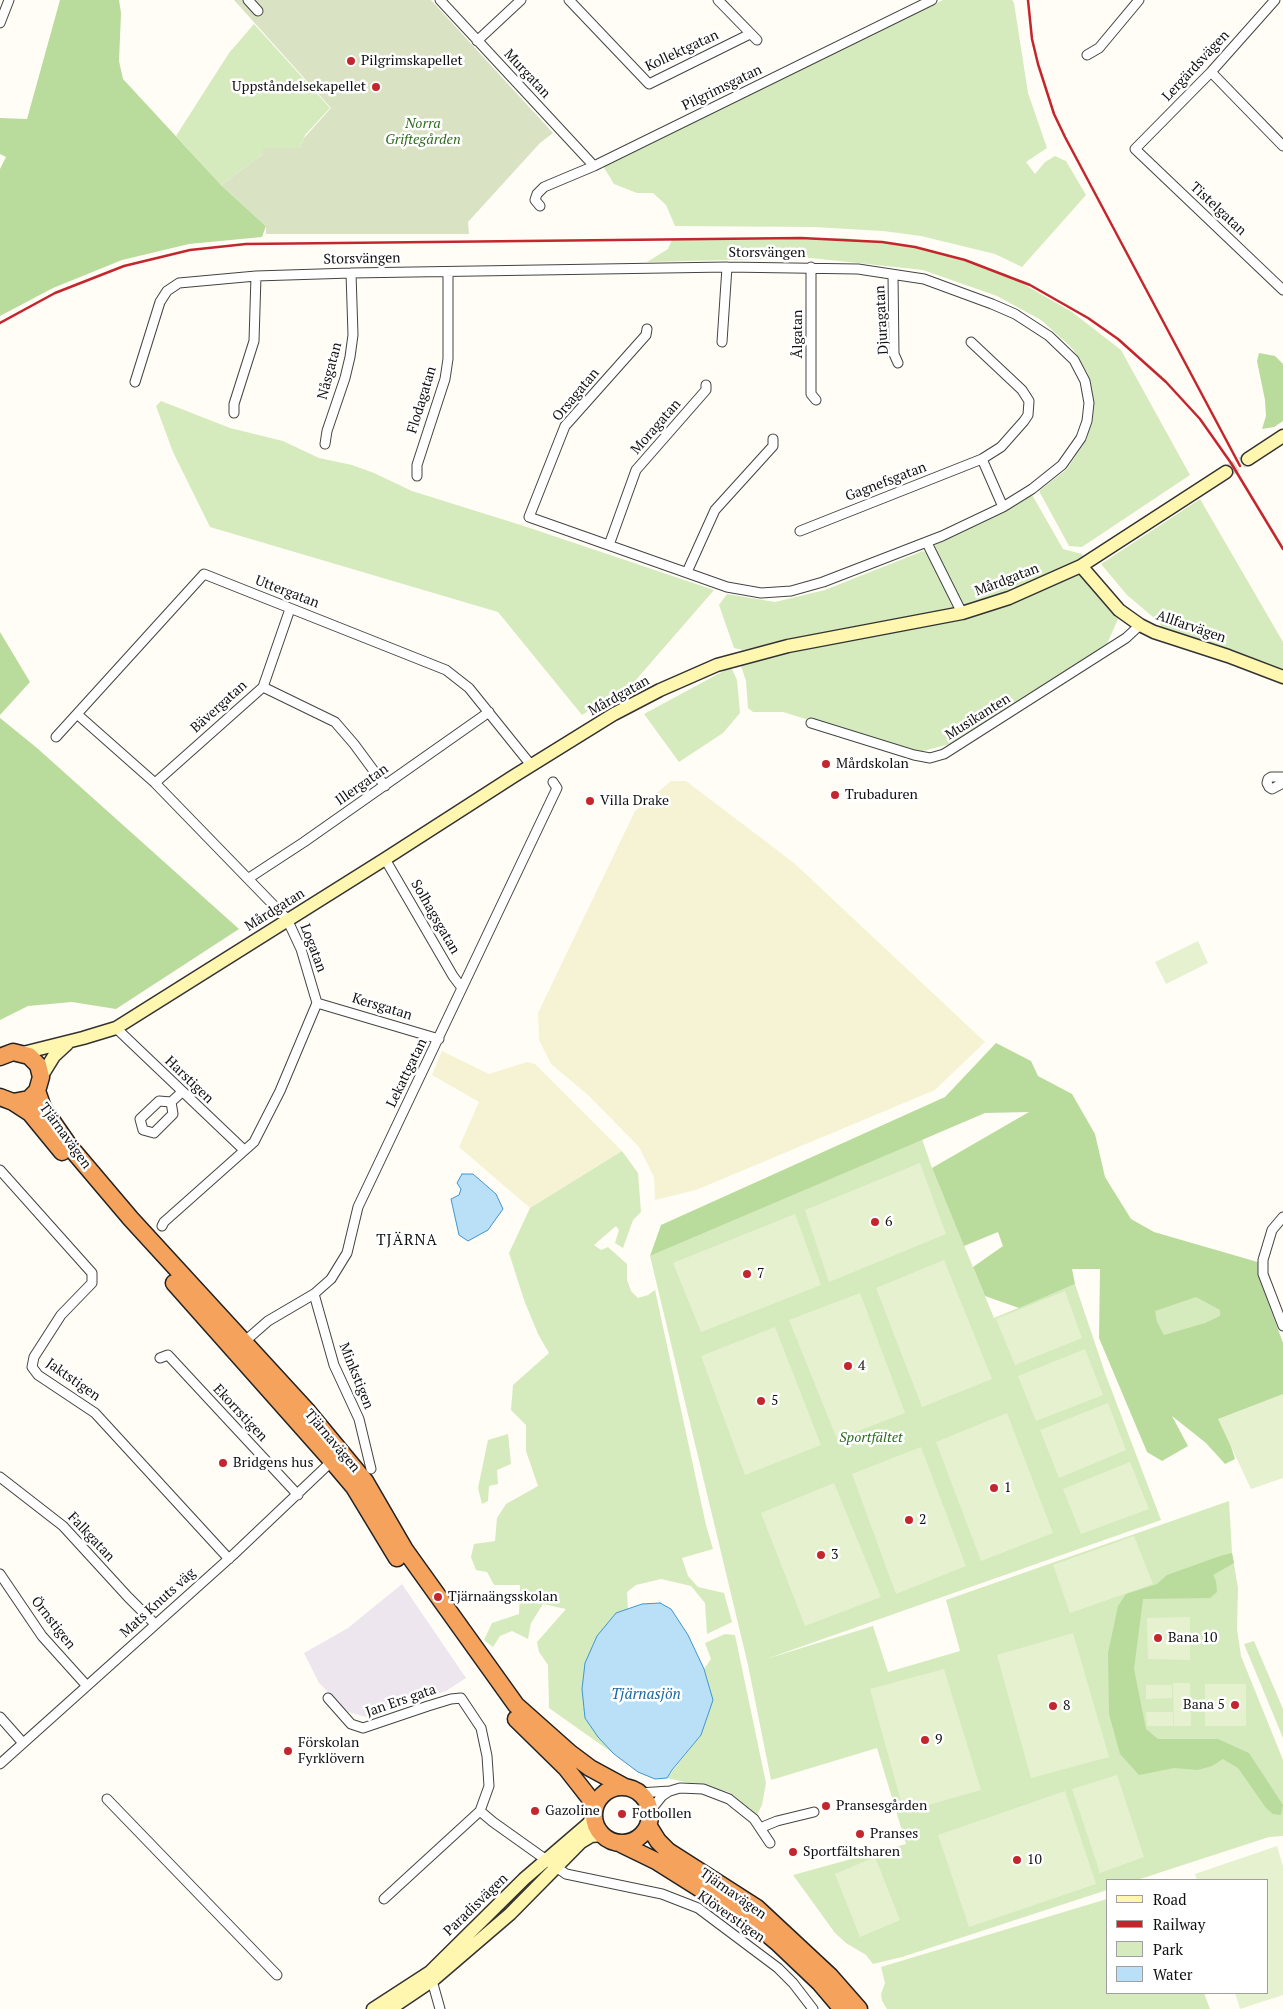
<!DOCTYPE html>
<meta charset="utf-8">
<style>
body{margin:0}
#map{position:relative;width:1283px;height:2009px;overflow:hidden;background:#fffdf5;font-family:"PT Serif",serif}
canvas{display:block}
.legend{position:absolute;left:1106px;top:1879px;width:162px;height:115px;box-sizing:border-box;background:#fff;border:1px solid #a0a0a0;margin:0;padding:6px 9px;list-style:none;font-size:15px;color:#111}
.legend li{display:flex;align-items:center;gap:10px;height:25px}
.legend b{width:25px;border:1px solid #a0a0a0}
</style>
<div id="map">
<canvas width="1283" height="2009"></canvas>
<ul class="legend">
<li><b style="height:6px;background:#fff6b0"></b>Road</li>
<li><b style="height:6px;background:#c4262e"></b>Railway</li>
<li><b style="height:14px;background:#d5ebbd"></b>Park</li>
<li><b style="height:14px;background:#b9e0f7"></b>Water</li>
</ul>
</div>
<script>
const c = document.querySelector('canvas').getContext('2d');
c.lineJoin = 'round';
function fill(path, color) {
  c.fillStyle = color;
  c.fill(path, 'evenodd');
}
function shape(rows) {
  const path = new Path2D();
  for (const r of rows) {
    if (r.length === 3) {
      path.moveTo(r[0] + r[2], r[1]);
      path.arc(r[0], r[1], r[2], 0, 2 * Math.PI);
      continue;
    }
    path.moveTo(r[0], r[1]);
    for (let i = 2; i < r.length; i += 2) path.lineTo(r[i], r[i + 1]);
  }
  return path;
}
function stroke(path, color, width, dash) {
  c.strokeStyle = color;
  c.lineWidth = width;
  c.lineCap = dash ? 'butt' : 'round';
  c.setLineDash(dash || []);
  c.stroke(path);
}
function label(font, color, halo, rows, align = 'center') {
  c.font = font + ' "PT Serif",serif';
  c.lineWidth = 5;
  c.setLineDash([]);
  c.textBaseline = 'middle';
  c.strokeStyle = halo;
  c.fillStyle = color;
  for (const [text, x, y, turn = 0] of rows) {
    c.save();
    c.translate(x, y);
    c.rotate((+turn || 0) * Math.PI / 180);
    c.textAlign = isNaN(turn) ? turn : align;
    if (halo) c.strokeText(text, 0, 0);
    c.fillText(text, 0, 0);
    c.restore();
  }
}
fill(shape([
 [402,1584,466,1678,446,1691,370,1718,348,1712,319,1683,304,1653,348,1628]
]), '#eee6ef');
fill(shape([
 [671,781,686,781,794,863,985,1042,935,1090,696,1190,655,1200,654,1177,639,1147,588,1095,551,1064,539,1040,538,1013,635,811],
 [442,1051,489,1074,527,1062,535,1064,622,1151,530,1208,459,1147,479,1102,432,1075]
]), '#f6f3d4');
fill(shape([
 [943,0,1012,0,1014,3,1028,93,1047,148,1026,162,1035,174,1045,162,1055,156,1066,161,1086,195,1022,267,995,254,962,246,921,236,883,231,814,227,675,226,666,205,653,193,637,193,614,184,603,166],
 [254,24,330,108,305,135,300,148,263,148,263,154,221,185,176,136,229,53],
 [845,238,926,249,1006,274,1072,312,1121,350,1190,475,1082,547,1069,546,1039,491,1067,469,1087,439,1093,402,1088,374,1073,349,1041,320,997,296,923,270,811,258,647,262,668,249,672,240],
 [161,401,230,428,283,441,319,458,352,465,374,473,412,491,527,527,714,590,635,681,582,715,498,612,210,527,173,452,156,406],
 [1031,493,1063,549,1082,554,1086,561,1010,595,965,608,960,603,933,550,935,543],
 [1200,499,1283,642,1283,670,1162,630,1160,623,1127,595,1101,564],
 [923,551,929,554,955,606,951,612,796,638,743,650,734,648,719,605,727,594,775,602,825,590],
 [1080,571,1119,617,1106,646,950,744,915,753,783,712,753,712,748,708,746,681,740,663,798,648,960,616],
 [731,667,737,680,740,713,723,733,679,762,644,714],
 [922,1139,932,1168,994,1318,1075,1284,1105,1373,1161,1520,766,1659,873,1626,888,1672,960,1651,946,1600,1229,1501,1232,1553,1238,1588,1237,1629,1241,1656,1283,1760,1283,1836,1269,1837,1137,1880,1107,1880,1107,1890,902,1957,873,1964,866,1955,846,1943,835,1933,793,1875,906,1844,877,1748,771,1780,748,1665,650,1256],
 [622,1151,638,1173,641,1212,633,1220,623,1248,615,1243,619,1230,616,1226,594,1245,601,1250,608,1247,627,1264,627,1280,631,1291,638,1298,648,1295,655,1290,706,1525,713,1549,682,1558,688,1576,698,1587,724,1593,732,1622,707,1634,705,1603,691,1586,661,1579,636,1585,627,1592,628,1609,616,1613,597,1636,585,1663,582,1689,585,1718,614,1754,549,1708,548,1665,539,1652,537,1642,566,1609,543,1604,531,1623,528,1639,512,1631,500,1636,493,1647,484,1640,492,1623,519,1614,520,1585,494,1585,487,1572,476,1570,471,1557,474,1544,495,1541,497,1518,506,1504,538,1486,526,1451,526,1425,511,1410,513,1385,549,1353,538,1334,524,1300,509,1253,530,1208],
 [1232,1276,1267,1314,1151,1358,1136,1312],
 [508,1434,511,1464,497,1470,498,1484,489,1486,488,1501,482,1504,478,1488,488,1440],
 [725,1634,735,1635,766,1783,762,1805,757,1815,729,1792,667,1778,701,1735,712,1700,704,1669,711,1659,705,1643],
 [1254,1641,1283,1709,1283,1738,1244,1644],
 [1107,1899,1107,1993,1204,1993,1210,2009,887,2009,882,2001,881,1994,885,1983,881,1967]
]), '#d5ebbd');
fill(shape([
 [60,0,119,0,121,13,119,61,123,79,221,185,266,226,262,237,189,244,122,260,53,288,0,316,0,169,6,157,0,154,0,118,27,119],
 [1259,353,1275,356,1283,364,1283,421,1274,427,1262,429,1266,416,1265,400,1257,361],
 [0,632,30,682,0,715],
 [0,718,37,748,239,929,116,1009,72,1002,28,1006,0,1020],
 [996,1043,1031,1061,1038,1076,1072,1094,1095,1134,1105,1177,1131,1219,1154,1232,1261,1263,1259,1278,1283,1343,1283,1408,1223,1421,1235,1459,1225,1464,1206,1443,1172,1416,1188,1446,1162,1461,1147,1452,1099,1338,1100,1269,1072,1269,1075,1284,1019,1308,985,1296,973,1267,1003,1246,998,1232,964,1246,932,1168,1029,1112,985,1113,650,1256,661,1225,945,1097],
 [1196,1297,1220,1310,1220,1316,1205,1323,1164,1335,1157,1322,1155,1311],
 [1232,1553,1234,1563,1213,1575,1216,1581,1217,1592,1210,1598,1143,1599,1134,1669,1146,1729,1158,1739,1218,1739,1249,1753,1283,1805,1281,1815,1273,1814,1266,1808,1238,1768,1223,1759,1212,1766,1198,1770,1174,1768,1139,1775,1120,1754,1109,1714,1108,1653,1118,1606,1126,1594,1157,1584,1167,1575,1220,1556]
]), '#b9dc9c');
fill(shape([
 [234,0,431,0,553,133,540,143,468,222,469,234,266,234,266,226,221,185,263,154,263,148,300,148,304,138,331,108]
]), '#d9e3c4');
fill(shape([
 [1198,941,1208,963,1166,984,1155,962],
 [920,1163,946,1234,829,1282,805,1210],
 [795,1214,821,1285,701,1332,673,1263],
 [944,1260,992,1379,922,1407,876,1288],
 [1065,1291,1082,1338,1015,1365,996,1319],
 [860,1293,905,1413,837,1439,789,1320],
 [775,1327,821,1445,745,1475,701,1356],
 [1085,1349,1103,1395,1036,1421,1018,1376],
 [1283,1394,1283,1478,1251,1489,1218,1419],
 [1108,1403,1126,1450,1059,1478,1040,1430],
 [1007,1413,1053,1533,981,1561,936,1442],
 [921,1447,966,1566,896,1594,852,1474],
 [1130,1462,1149,1509,1081,1534,1063,1489],
 [834,1483,881,1597,805,1626,761,1513],
 [1134,1536,1153,1584,1070,1613,1053,1565],
 [1190,1617,1190,1660,1148,1659,1147,1618],
 [1073,1633,1109,1757,1031,1778,997,1655],
 [944,1669,981,1790,904,1812,870,1689],
 [1173,1683,1190,1683,1191,1726,1174,1726],
 [1205,1684,1246,1684,1246,1726,1205,1726],
 [1146,1685,1172,1685,1172,1698,1146,1699],
 [1146,1712,1173,1712,1173,1726,1147,1726],
 [1117,1775,1144,1857,1100,1873,1072,1789],
 [1065,1791,1096,1884,969,1927,938,1835],
 [1277,1846,1283,1866,1283,1995,1240,2009,1235,1993,1267,1993,1267,1880,1197,1880,1195,1874],
 [875,1857,900,1920,860,1937,835,1874]
]), '#e6f2cf');
const water = shape([
 [462,1174,473,1174,496,1194,503,1209,488,1230,468,1241,459,1235,451,1199,459,1195,461,1189,457,1183,462,1174],
 [660,1603,671,1609,688,1635,704,1669,713,1700,701,1735,672,1770,667,1778,655,1779,638,1772,614,1754,598,1737,585,1718,582,1689,585,1663,597,1636,616,1613,642,1604,660,1603]
]);
fill(water, '#b9e0f7');
stroke(water, '#3f96cf', 1);
stroke(shape([
 [1226,472,1248,459]
]), '#dbdad3', 12, [12, 6]);
const street = shape([
 [248,0,258,11],
 [440,0,594,166],
 [569,0,649,84,750,34],
 [718,0,757,40],
 [1275,0,1211,72,1135,149,1283,290],
 [0,23,9,0],
 [477,41,521,0],
 [1087,55,1099,48,1139,0],
 [1211,72,1283,146],
 [540,206,535,200,537,194,544,187,594,166,932,0],
 [811,267,811,394,816,400],
 [893,275,894,354,898,363],
 [722,342,727,267],
 [135,382,160,302,167,291,179,283,256,276,351,273,727,267,858,269,924,279,992,304,1015,314,1049,336,1074,360,1085,381,1089,403,1087,421,1081,438,1062,465,1032,489,1003,507,942,536,823,582,791,591,761,593,727,587,529,517,565,426,646,335,647,329],
 [234,413,234,404,254,341,256,276],
 [325,444,327,431,345,378,350,357,353,335,351,273],
 [982,459,1003,507],
 [417,476,417,465,445,379,448,359,448,272],
 [800,531,982,459,1001,447,1024,421,1028,415,1029,401,1022,390,971,342],
 [927,543,962,613],
 [609,545,636,470,706,390,706,385],
 [687,572,715,510,773,446,773,439],
 [263,687,335,722,354,744,385,786],
 [77,714,155,783,287,919,301,949,317,1003,280,1091,254,1142,164,1222,162,1226],
 [811,723,914,755,930,758,944,754,1126,638,1140,625],
 [56,737,204,574,446,670,469,688,531,765],
 [1283,777,1271,777,1268,779,1267,783,1269,787,1272,789,1283,783],
 [155,783,263,687,290,609],
 [385,859,453,976,462,988],
 [249,878,304,842,489,712],
 [317,1003,439,1039],
 [116,1028,244,1150],
 [171,1102,173,1114,154,1133,143,1130,140,1119,159,1101,171,1102,182,1092],
 [0,1170,92,1273,92,1283,61,1315,34,1357,32,1367,38,1375,95,1413,229,1559],
 [1283,1217,1272,1230,1263,1260,1263,1274,1283,1326],
 [314,1294,334,1365,359,1419,371,1469],
 [244,1342,268,1321,314,1294,331,1279,347,1253,358,1207,557,788,553,782],
 [160,1358,168,1355,298,1495],
 [0,1477,63,1526,128,1597,155,1624],
 [0,1574,42,1636,87,1686],
 [328,1698,351,1724,363,1728,428,1706,451,1699,461,1698,481,1728,487,1756,489,1786,480,1811,493,1822,566,1874,662,1894,698,1908,778,1968,793,1983,813,2009],
 [0,1717,23,1743],
 [0,1764,233,1555,332,1461],
 [639,1793,670,1791,680,1788,703,1789,729,1799,754,1819,770,1843],
 [107,1799,277,1975],
 [650,1811,662,1796,668,1792],
 [760,1828,777,1821,814,1812],
 [384,1899,480,1811],
 [431,1977,440,2009]
]);
const secondary = shape([
 [1248,459,1283,436],
 [1081,566,1119,610,1140,625,1154,632,1228,656,1283,677],
 [23,1053,83,1038,116,1028,385,859,514,776,614,714,660,690,717,665,788,646,962,613,1009,598,1081,566,1226,472],
 [41,1077,54,1056,67,1044],
 [373,2009,430,1972,524,1879,588,1824,594,1815],
 [390,2009,433,1980,510,1914,581,1842,591,1836,602,1835]
]);
const highway = shape([
 [0,1057,13,1052,29,1056,38,1065,41,1077,37,1091,29,1099,13,1102,0,1097],
 [37,1091,43,1108,70,1147,131,1219,308,1412,365,1481,405,1550,516,1705,570,1753,590,1768,625,1787],
 [13,1102,30,1113,62,1152],
 [174,1283,332,1461,354,1487,397,1558],
 [516,1719,566,1768,595,1805],
 [622,1815,28],
 [648,1825,658,1841,668,1851,757,1908,830,1976,859,2009],
 [621,1844,656,1861,753,1922,779,1944,820,1983,842,2009]
]);
stroke(street, '#444', 11);
stroke(secondary, '#333', 15);
stroke(highway, '#222', 19);
stroke(street, '#fff', 9);
stroke(secondary, '#fff6b0', 12);
stroke(highway, '#f5a25d', 16);
stroke(shape([
 [1028,0,1032,39,1038,64,1054,114,1065,137,1240,466],
 [0,323,55,293,124,266,190,250,246,244,801,238,882,242,915,247,965,260,1030,285,1088,318,1118,339,1166,382,1200,419,1231,463,1283,549]
]), '#c4262e', 2.5);
for (const [x, y, r, color] of [
 [351,61,5,"#c4262e"],
 [376,87,5,"#c4262e"],
 [826,764,5,"#c4262e"],
 [835,795,5,"#c4262e"],
 [590,801,5,"#c4262e"],
 [875,1222,5,"#c4262e"],
 [747,1274,5,"#c4262e"],
 [848,1366,5,"#c4262e"],
 [761,1401,5,"#c4262e"],
 [223,1463,5,"#c4262e"],
 [994,1488,5,"#c4262e"],
 [909,1520,5,"#c4262e"],
 [821,1555,5,"#c4262e"],
 [438,1597,5,"#c4262e"],
 [1158,1638,5,"#c4262e"],
 [1235,1705,5,"#c4262e"],
 [1053,1706,5,"#c4262e"],
 [925,1740,5,"#c4262e"],
 [288,1751,5,"#c4262e"],
 [826,1806,5,"#c4262e"],
 [535,1811,5,"#c4262e"],
 [622,1814,5,"#c4262e"],
 [860,1834,5,"#c4262e"],
 [793,1852,5,"#c4262e"],
 [1017,1860,5,"#c4262e"]
]) {
  const dot = new Path2D();
  dot.arc(x, y, r, 0, 2 * Math.PI);
  c.fillStyle = color;
  c.fill(dot);
  stroke(dot, '#fff', 2);
}
label('14px', '#111', '#fff', [
 ["Kollektgatan",682,51,-25],
 ["Lergärdsvägen",1196,66,-47],
 ["Murgatan",527,74,47],
 ["Pilgrimsgatan",722,88,-26],
 ["Tistelgatan",1218,209,43],
 ["Storsvängen",767,253],
 ["Storsvängen",362,259,-1],
 ["Djuragatan",882,320,-93],
 ["Ålgatan",798,334,-90],
 ["Nåsgatan",330,371,-75],
 ["Orsagatan",576,395,-50],
 ["Flodagatan",422,400,-73],
 ["Moragatan",656,427,-49],
 ["Gagnefsgatan",886,482,-21],
 ["Mårdgatan",1007,580,-21],
 ["Uttergatan",287,592,21],
 ["Allfarvägen",1191,627,19],
 ["Mårdgatan",619,696,-29],
 ["Bävergatan",219,707,-42],
 ["Musikanten",978,717,-32],
 ["Illergatan",362,785,-35],
 ["Mårdgatan",275,910,-32],
 ["Solhagsgatan",435,917,60],
 ["Logatan",313,948,69],
 ["Kersgatan",382,1007,17],
 ["Lekattgatan",407,1073,-64],
 ["Harstigen",189,1080,44],
 ["Tjärnavägen",65,1136,54],
 ["Minkstigen",356,1376,68],
 ["Jaktstigen",73,1380,35],
 ["Ekorrstigen",240,1413,47],
 ["Tjärnavägen",332,1441,50],
 ["Falkgatan",91,1537,47],
 ["Mats Knuts väg",158,1603,-42],
 ["Örnstigen",53,1623,52],
 ["Jan Ers gata",401,1701,-19],
 ["Tjärnavägen",733,1894,35],
 ["Paradisvägen",476,1905,-44],
 ["Klöverstigen",731,1917,35]
]);
label('14px', '#111', '#fff', [
 ["Pilgrimskapellet",361,61],
 ["Uppståndelsekapellet",366,87,"right"],
 ["Mårdskolan",836,764],
 ["Trubaduren",845,795],
 ["Villa Drake",600,801],
 ["6",885,1222],
 ["7",757,1274],
 ["4",858,1366],
 ["5",771,1401],
 ["Bridgens hus",233,1463],
 ["1",1004,1488],
 ["2",919,1520],
 ["3",831,1555],
 ["Tjärnaängsskolan",448,1597],
 ["Bana 10",1168,1638],
 ["Bana 5",1225,1705,"right"],
 ["8",1063,1706],
 ["9",935,1740],
 ["Förskolan",298,1743],
 ["Fyrklövern",298,1759],
 ["Pransesgården",836,1806],
 ["Gazoline",545,1811],
 ["Fotbollen",632,1814],
 ["Pranses",870,1834],
 ["Sportfältsharen",803,1852],
 ["10",1027,1860]
], 'left');
label('italic 14px', '#2f6b1f', '#fff', [
 ["Norra",423,124],
 ["Griftegården",423,140],
 ["Sportfältet",871,1438]
]);
c.letterSpacing = '1px';
label('15px', '#111', '#fff', [
 ["TJÄRNA",407,1241]
]);
c.letterSpacing = '0px';
label('italic 15px', '#1768a6', '#fff', [
 ["Tjärnasjön",646,1695]
]);
</script>
